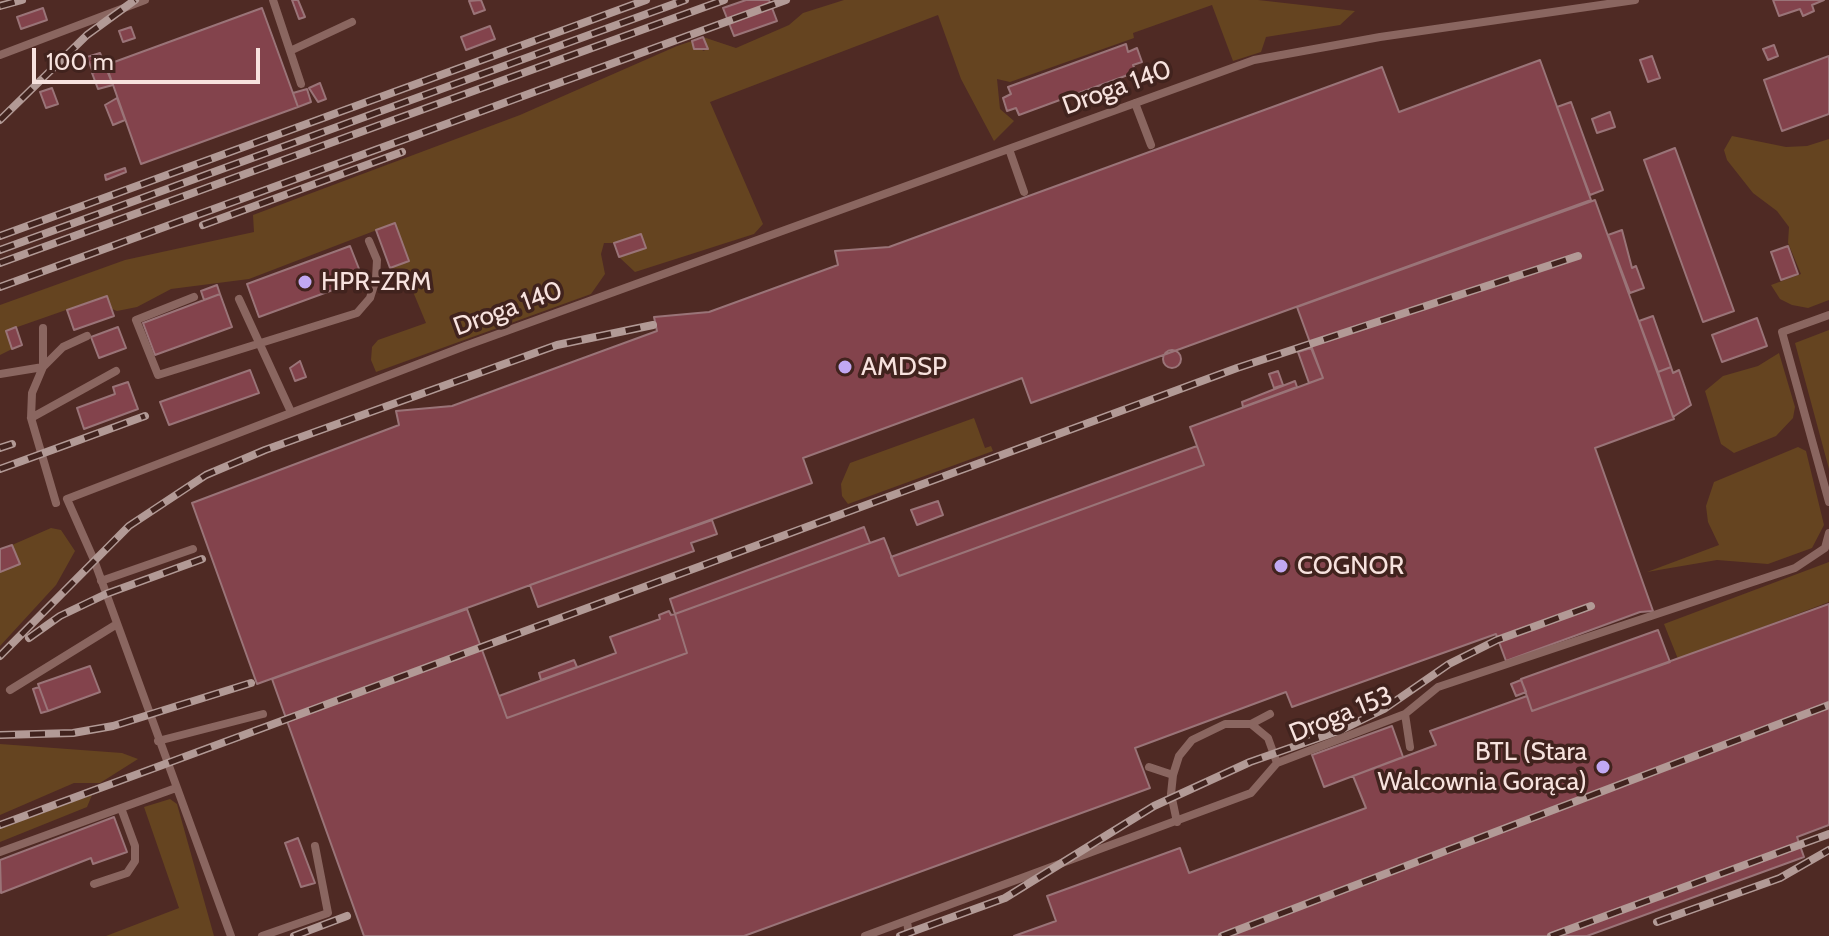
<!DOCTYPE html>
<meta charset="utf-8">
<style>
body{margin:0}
#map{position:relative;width:1829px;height:936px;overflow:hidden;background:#41231e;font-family:Cabin,sans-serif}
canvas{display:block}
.scale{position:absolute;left:32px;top:48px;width:228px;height:36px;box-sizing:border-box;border:4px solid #f7e2de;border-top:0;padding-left:10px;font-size:24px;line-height:28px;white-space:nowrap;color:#f7e2de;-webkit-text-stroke:6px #41231e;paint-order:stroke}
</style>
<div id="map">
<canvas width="1829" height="936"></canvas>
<div class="scale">100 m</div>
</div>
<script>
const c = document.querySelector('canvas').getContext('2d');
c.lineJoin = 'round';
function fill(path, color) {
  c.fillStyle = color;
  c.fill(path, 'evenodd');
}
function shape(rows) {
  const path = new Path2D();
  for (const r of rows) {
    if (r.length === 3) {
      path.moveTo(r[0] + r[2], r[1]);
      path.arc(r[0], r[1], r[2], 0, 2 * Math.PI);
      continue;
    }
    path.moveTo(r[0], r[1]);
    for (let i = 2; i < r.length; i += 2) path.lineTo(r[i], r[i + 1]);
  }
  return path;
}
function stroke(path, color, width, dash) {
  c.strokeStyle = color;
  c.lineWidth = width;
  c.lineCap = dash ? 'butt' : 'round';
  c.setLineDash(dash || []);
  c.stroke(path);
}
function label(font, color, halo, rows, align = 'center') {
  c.font = font + ' Cabin,sans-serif';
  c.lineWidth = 7;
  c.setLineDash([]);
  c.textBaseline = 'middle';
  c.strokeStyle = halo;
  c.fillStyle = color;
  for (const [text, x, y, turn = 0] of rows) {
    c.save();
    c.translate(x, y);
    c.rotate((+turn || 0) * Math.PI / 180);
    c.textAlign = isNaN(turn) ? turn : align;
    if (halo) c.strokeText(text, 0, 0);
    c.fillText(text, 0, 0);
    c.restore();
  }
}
fill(shape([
 [0,0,1829,0,1829,936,0,936]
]), '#4f2a24');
fill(shape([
 [844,0,1258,0,1355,11,1340,25,1266,37,1261,52,1233,61,1212,5,1133,33,1134,38,1010,82,997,79,1000,109,1014,121,994,141,961,79,938,15,710,102,763,224,754,234,635,272,619,257,645,248,641,234,614,243,604,243,601,254,605,274,591,294,376,372,371,360,372,347,378,340,426,323,409,282,390,268,409,261,395,223,249,279,171,289,137,307,117,311,112,309,106,296,6,331,12,349,0,355,0,305,125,260,254,232,253,215,520,115,677,46,692,41,694,49,701,47,703,51,708,49,703,37,736,48,789,25,803,13],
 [1732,136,1786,147,1807,146,1829,139,1829,300,1808,308,1792,305,1780,299,1771,285,1801,274,1788,243,1789,227,1777,211,1753,193,1727,160,1724,150],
 [1829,330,1829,469,1795,343],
 [1779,353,1795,407,1793,418,1776,436,1734,453,1721,444,1705,391,1723,376,1758,366],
 [974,418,985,448,991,446,993,451,848,504,842,496,841,484,850,463],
 [1798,447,1806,451,1824,525,1812,548,1768,564,1717,560,1647,572,1719,545,1708,522,1706,506,1714,482],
 [51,528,61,530,75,551,56,585,0,646,0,572,20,564,12,545],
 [1829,562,1829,602,1678,659,1664,624],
 [0,744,122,753,138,759,100,783,74,783,0,815],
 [92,795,87,807,0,842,0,829],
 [170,799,177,804,214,936,106,936,179,908,144,807]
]), '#654420');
const building = shape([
 [292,0,298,0,305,17,299,19,292,0],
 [481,0,485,10,474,14,469,1,481,0],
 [746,0,769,0,777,21,734,36,723,8,746,0],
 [1773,0,1824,0,1812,5,1814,11,1803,16,1800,9,1779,16,1773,0],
 [43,8,47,20,21,29,17,17,43,8],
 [262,8,298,107,141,164,106,65,262,8],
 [490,26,495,39,466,50,461,37,490,26],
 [131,27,135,38,123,42,119,31,131,27],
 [703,37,708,49,694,49,692,41,703,37],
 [1126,44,1128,52,1137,48,1142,62,1133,65,1136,72,1019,115,1016,108,1007,111,1003,98,1011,94,1008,87,1126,44],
 [1774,45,1778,56,1768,60,1763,49,1774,45],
 [100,53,113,85,98,89,92,73,98,71,97,68,92,70,87,57,100,53],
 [1652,56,1660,78,1648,82,1640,60,1652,56],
 [1829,56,1829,114,1782,131,1764,80,1829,56],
 [1540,60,1591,200,1031,403,1022,378,803,458,812,483,257,684,192,503,399,425,396,411,452,406,657,331,654,317,709,312,838,265,835,251,889,247,1382,67,1399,112,1540,60],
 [320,83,326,99,318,102,309,88,320,83],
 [52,88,58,104,46,108,40,92,52,88],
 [307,89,311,102,298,107,293,93,307,89],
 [117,98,125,120,113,125,105,105,117,98],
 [1571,102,1603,190,1590,195,1557,107,1571,102],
 [1610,112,1615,127,1597,133,1592,119,1610,112],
 [1675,148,1734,311,1703,322,1644,160,1675,148],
 [125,168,126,172,106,180,105,175,125,168],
 [1595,200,1674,419,1595,448,1653,611,1640,612,1506,661,1496,634,1292,707,1286,692,1135,748,1150,788,744,936,364,936,272,679,467,609,507,718,687,653,675,614,870,543,884,538,899,576,1204,465,1190,427,1323,378,1297,307,1595,200],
 [395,223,409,261,390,268,376,230,395,223],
 [1622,230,1632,268,1636,266,1644,288,1630,293,1608,235,1622,230],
 [641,234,646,248,619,257,614,243,641,234],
 [350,246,363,279,259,317,247,284,350,246],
 [1788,246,1798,274,1781,280,1771,252,1788,246],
 [217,285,220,294,204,300,201,291,217,285],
 [220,294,232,327,155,355,143,323,220,294],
 [107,296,114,316,74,330,67,310,107,296],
 [1653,316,1671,367,1658,372,1639,321,1653,316],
 [1757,318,1767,346,1722,362,1712,335,1757,318],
 [16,327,22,345,12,349,6,331,16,327],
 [118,327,126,348,99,358,91,337,118,327],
 [1311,348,1323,378,1309,383,1298,352,1311,348],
 [1172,359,9],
 [300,361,306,377,295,381,290,368,300,361],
 [1671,367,1673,373,1679,370,1691,405,1673,417,1658,372,1671,367],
 [250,370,259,393,169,425,160,402,250,370],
 [1278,371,1283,385,1274,388,1269,374,1278,371],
 [1295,381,1297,387,1243,407,1242,402,1295,381],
 [128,382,138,409,84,429,77,408,115,394,113,387,128,382],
 [1197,446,1204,465,899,576,891,557,1197,446],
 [938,501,943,515,917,525,911,510,938,501],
 [712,520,717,534,691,543,694,551,538,607,530,585,712,520],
 [864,527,870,543,675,614,670,599,864,527],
 [12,545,20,564,0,572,0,549,12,545],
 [1829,604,1829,825,1797,837,1804,857,1587,936,1014,936,1056,921,1047,896,1180,848,1189,873,1366,808,1353,776,1436,745,1430,731,1527,696,1532,711,1829,604],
 [669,611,671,615,675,614,687,653,507,718,499,696,616,653,610,637,660,619,659,615,669,611],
 [1658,630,1670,662,1532,711,1521,679,1658,630],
 [574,660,577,667,541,680,539,673,574,660],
 [90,666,100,692,48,711,38,684,90,666],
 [1521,680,1526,692,1516,696,1511,684,1521,680],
 [39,687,48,711,41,713,33,689,39,687],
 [1392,726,1403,757,1324,787,1312,755,1392,726],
 [114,817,127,852,93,864,91,858,1,893,0,860,114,817],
 [298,838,315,883,301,887,285,843,298,838]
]);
fill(building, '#83434c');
stroke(building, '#9a7478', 2);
stroke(shape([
 [273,0,301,84],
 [290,51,352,22],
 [0,55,145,0],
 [1135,103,1151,145],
 [1009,149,1024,192],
 [194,297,136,320,158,375,357,313,370,298,376,279,377,260,369,241],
 [239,299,291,412],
 [1829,315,1782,332,1829,502],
 [0,374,43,367,43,328],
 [31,418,116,371],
 [56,503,31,418,32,393,43,367,63,347,87,336],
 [101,581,193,549],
 [10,690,117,624],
 [1405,714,1410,747],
 [1251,724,1270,714],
 [158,741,263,714],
 [1149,767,1173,775],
 [1177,822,1171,794,1173,775,1179,756,1192,740,1225,724,1251,724,1268,738,1277,763],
 [0,852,176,788],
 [94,884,127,873,135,861,135,846,121,808],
 [907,921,909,936],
 [231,936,94,560,67,499,465,346,1254,60,1380,37,1635,0],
 [262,936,328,913,315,846],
 [865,936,1251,793,1277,763,1405,714,1438,687,1795,568,1825,548,1829,533]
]), '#8a6660', 8);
const rail = shape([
 [0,6,22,0],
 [0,120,87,35,135,0],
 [203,225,402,152],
 [0,236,646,0],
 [0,250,685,0],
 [0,263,724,0],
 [0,287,786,0],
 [0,448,12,444],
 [0,469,145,416],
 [29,638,60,616,106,594,202,559],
 [0,656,129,526,206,475,265,450,557,345,653,325],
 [0,735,73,733,113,726,251,683],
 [0,825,1237,368,1578,256],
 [1657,922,1780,878,1829,850],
 [294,936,347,916],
 [900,936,1005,898,1154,806,1250,762,1341,730,1384,709,1449,664,1497,640,1591,606],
 [1222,936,1829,705],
 [1551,936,1829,834]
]);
stroke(rail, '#b29a96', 8);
stroke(rail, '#41231e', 5, [15]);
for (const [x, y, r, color] of [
 [305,282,8,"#c1a8f3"],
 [845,367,8,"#c1a8f3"],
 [1281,566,8,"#c1a8f3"],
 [1603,767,8,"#c1a8f3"]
]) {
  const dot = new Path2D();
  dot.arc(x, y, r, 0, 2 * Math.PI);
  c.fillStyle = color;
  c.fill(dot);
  stroke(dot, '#41231e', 3);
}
label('26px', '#f7e2de', '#41231e', [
 ["Droga 140",1117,88,-20],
 ["Droga 140",508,309,-20],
 ["Droga 153",1341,715,-22]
]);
label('26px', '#f7e2de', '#41231e', [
 ["HPR-ZRM",321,282],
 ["AMDSP",861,367],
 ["COGNOR",1297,566],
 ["BTL (Stara",1587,752,"right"],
 ["Walcownia Gorąca)",1587,782,"right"]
], 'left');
</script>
